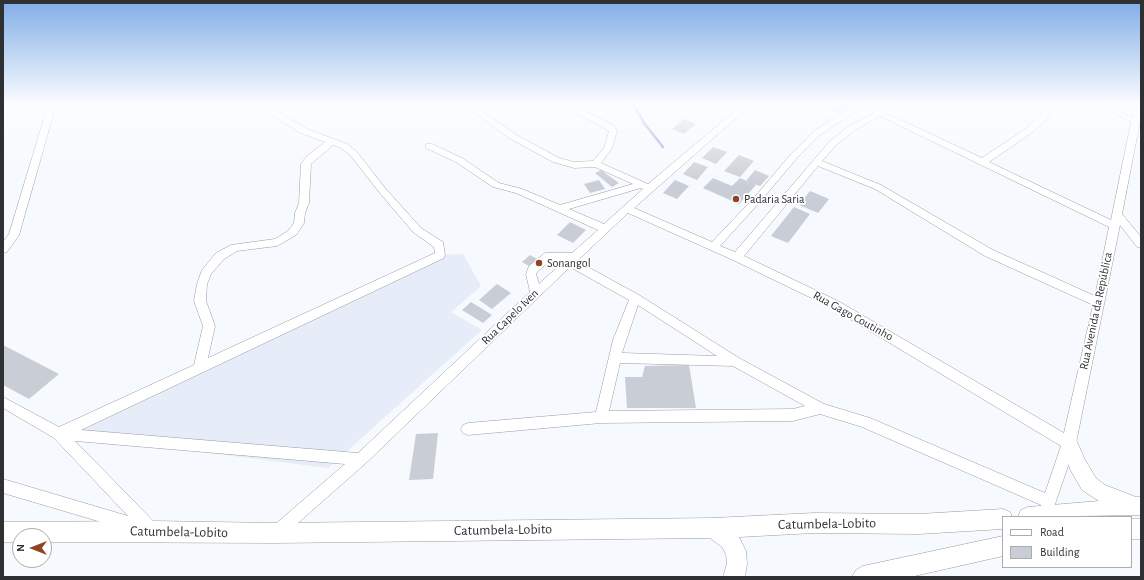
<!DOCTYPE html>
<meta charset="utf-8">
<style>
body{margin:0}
#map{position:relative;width:1144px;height:580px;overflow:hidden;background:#f6f9fe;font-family:"Alegreya Sans",sans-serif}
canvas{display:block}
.frame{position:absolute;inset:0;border:4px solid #2f3033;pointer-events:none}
.legend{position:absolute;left:1002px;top:516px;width:130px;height:52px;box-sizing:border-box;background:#fff;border:1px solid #acacad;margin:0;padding:5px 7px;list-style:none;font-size:12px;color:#2f3033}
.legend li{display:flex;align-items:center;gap:8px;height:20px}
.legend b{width:20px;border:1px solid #acacad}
.north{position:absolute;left:12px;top:528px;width:40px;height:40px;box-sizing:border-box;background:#fff;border:1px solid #acacad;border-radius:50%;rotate:270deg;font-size:11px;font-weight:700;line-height:16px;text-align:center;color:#2f3033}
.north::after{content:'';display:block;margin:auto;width:14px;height:18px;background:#8d4523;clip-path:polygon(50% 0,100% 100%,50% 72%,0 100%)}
</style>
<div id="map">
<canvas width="1144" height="580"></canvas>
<div class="frame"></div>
<ul class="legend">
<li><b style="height:5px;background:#fff"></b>Road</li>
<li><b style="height:11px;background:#c9cdd5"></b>Building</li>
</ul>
<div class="north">N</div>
</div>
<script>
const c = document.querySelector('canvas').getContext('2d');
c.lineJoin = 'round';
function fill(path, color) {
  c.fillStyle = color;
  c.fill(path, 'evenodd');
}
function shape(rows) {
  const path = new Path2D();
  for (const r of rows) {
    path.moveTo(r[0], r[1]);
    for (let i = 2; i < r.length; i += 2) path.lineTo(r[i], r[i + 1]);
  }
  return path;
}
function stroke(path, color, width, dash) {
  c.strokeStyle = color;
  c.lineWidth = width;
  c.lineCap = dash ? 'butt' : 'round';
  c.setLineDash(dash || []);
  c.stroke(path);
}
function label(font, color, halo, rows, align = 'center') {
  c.font = font + ' "Alegreya Sans",sans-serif';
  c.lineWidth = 3.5;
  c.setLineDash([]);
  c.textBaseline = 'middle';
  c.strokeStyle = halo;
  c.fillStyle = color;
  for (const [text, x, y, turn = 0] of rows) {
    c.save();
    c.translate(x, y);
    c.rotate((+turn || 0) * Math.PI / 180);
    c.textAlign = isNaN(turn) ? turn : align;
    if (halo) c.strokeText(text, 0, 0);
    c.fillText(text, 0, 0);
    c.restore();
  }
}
fill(shape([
 [463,254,481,286,451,312,482,330,328,468,59,434,440,255]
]), '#e6ecf8');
stroke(shape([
 [634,105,644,123,663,147]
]), '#85a3e2', 2.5);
fill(shape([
 [825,105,849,105,837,113,823,106],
 [684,119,696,124,684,134,672,129],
 [713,147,727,152,716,164,702,158],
 [739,155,754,161,740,177,724,171],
 [694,162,708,167,697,180,683,174],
 [601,170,619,183,612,187,595,173],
 [755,170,769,176,760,186,746,181],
 [713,178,732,186,740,178,756,185,739,204,703,188],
 [599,180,605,189,590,193,584,184],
 [675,180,689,186,677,199,663,193],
 [810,191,829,199,818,213,799,205],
 [794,207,810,214,788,243,771,236],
 [570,222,586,230,573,243,557,235],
 [530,255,546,264,538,271,522,262],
 [497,284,511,293,492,309,479,300],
 [471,302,492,315,483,323,462,310],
 [3,345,59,374,29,399,3,385],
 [689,365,696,408,627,408,625,377,642,377,645,366],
 [438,433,433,479,409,480,416,434]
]), '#c9cdd5');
const minor = shape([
 [48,105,56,105,19,235,7,252,3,253,3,242,9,234,48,105],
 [261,105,270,105,275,110,307,129,347,144,357,152,385,188,421,228,443,242,445,255,444,258,81,430,358,453,530,292,526,274,529,266,545,253,572,253,598,230,516,193,493,187,456,162,426,148,426,144,432,144,462,158,499,183,522,189,560,205,633,184,595,167,574,168,553,162,509,138,464,105,473,105,515,134,559,158,574,162,593,161,604,148,609,131,562,105,572,105,613,125,617,131,612,148,601,163,648,184,742,105,751,105,634,208,712,242,753,199,791,154,814,131,854,105,870,105,880,109,888,105,898,105,886,113,982,158,1027,128,1049,105,1057,105,1046,120,1033,132,989,162,1111,220,1131,122,1097,105,1108,105,1132,117,1135,105,1141,105,1141,116,1122,214,1141,237,1141,248,1137,247,1120,225,1076,443,1054,507,1052,512,1047,514,1042,512,1041,505,862,427,820,414,793,421,601,423,468,435,463,433,461,429,463,425,468,423,596,412,613,340,629,300,570,267,366,463,282,537,277,539,272,537,270,532,272,527,345,464,75,441,158,526,160,531,158,536,153,538,148,536,141,529,135,532,3,493,3,479,128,516,54,438,3,408,3,397,59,427,194,365,203,326,194,301,197,284,202,270,216,253,231,245,275,239,288,231,294,223,295,213,299,203,301,164,306,157,325,142,301,133,269,114,261,105],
 [862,107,874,113,849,126,830,141,735,252,720,246,759,203,797,158,820,135,862,107],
 [880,116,1109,227,1095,296,993,250,881,185,822,161,836,145,855,130,880,116],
 [333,145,341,148,351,156,379,192,413,232,434,247,435,253,208,358,215,326,206,301,207,284,211,274,224,259,237,251,277,246,296,235,304,223,305,213,309,203,311,164,333,145],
 [818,166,875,189,985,256,1093,305,1064,433,838,301,744,256,818,166],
 [641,188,643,189,604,224,569,209,641,188],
 [628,213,733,260,830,307,1061,446,1045,493,870,418,824,404,739,358,639,295,577,261,628,213],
 [551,260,565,260,539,284,536,274,538,271,551,260],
 [638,305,717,356,622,353,638,305],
 [620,363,733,366,805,406,793,409,609,411,620,363]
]);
const highway = shape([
 [1069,435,1075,437,1085,460,1096,478,1105,485,1136,497,1141,497,1141,515,1018,517,1021,510,1028,507,1099,501,1082,490,1071,471,1060,443,1063,437,1069,435],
 [1003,509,1010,512,1012,517,1003,517,1003,529,919,534,814,533,739,537,746,551,747,564,745,577,723,577,727,564,726,554,722,547,710,538,275,543,44,542,44,536,20,536,20,542,3,542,3,522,153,521,275,523,713,518,814,513,919,514,1003,509],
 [1131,519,1141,519,1141,539,1131,539,1131,519],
 [1003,536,1003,556,910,577,852,577,856,570,863,566,1003,536]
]);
stroke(minor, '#989ba3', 1);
stroke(highway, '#989ba3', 1);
fill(minor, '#fff');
fill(highway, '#fff');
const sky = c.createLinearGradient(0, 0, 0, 186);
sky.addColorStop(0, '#80ade6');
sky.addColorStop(0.56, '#fbfcff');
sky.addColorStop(1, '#fbfcff00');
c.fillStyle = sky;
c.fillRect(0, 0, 1144, 186);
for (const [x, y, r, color] of [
 [736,199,4,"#8d4523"],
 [539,263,4,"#8d4523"]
]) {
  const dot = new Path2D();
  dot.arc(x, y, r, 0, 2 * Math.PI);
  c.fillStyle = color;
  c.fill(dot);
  stroke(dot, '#fff', 1.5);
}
label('12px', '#2f3033', '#fff', [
 ["Padaria Saria",744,199],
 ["Sonangol",547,263]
], 'left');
label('12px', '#2f3033', '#fff', [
 ["Rua Avenida da República",1096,311,-78],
 ["Rua Gago Coutinho",853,316,29],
 ["Rua Capelo Iven",510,317,-44]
]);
label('14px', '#2f3033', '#fff', [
 ["Catumbela-Lobito",827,524,-1],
 ["Catumbela-Lobito",503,530,-1],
 ["Catumbela-Lobito",179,532,1]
]);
</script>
